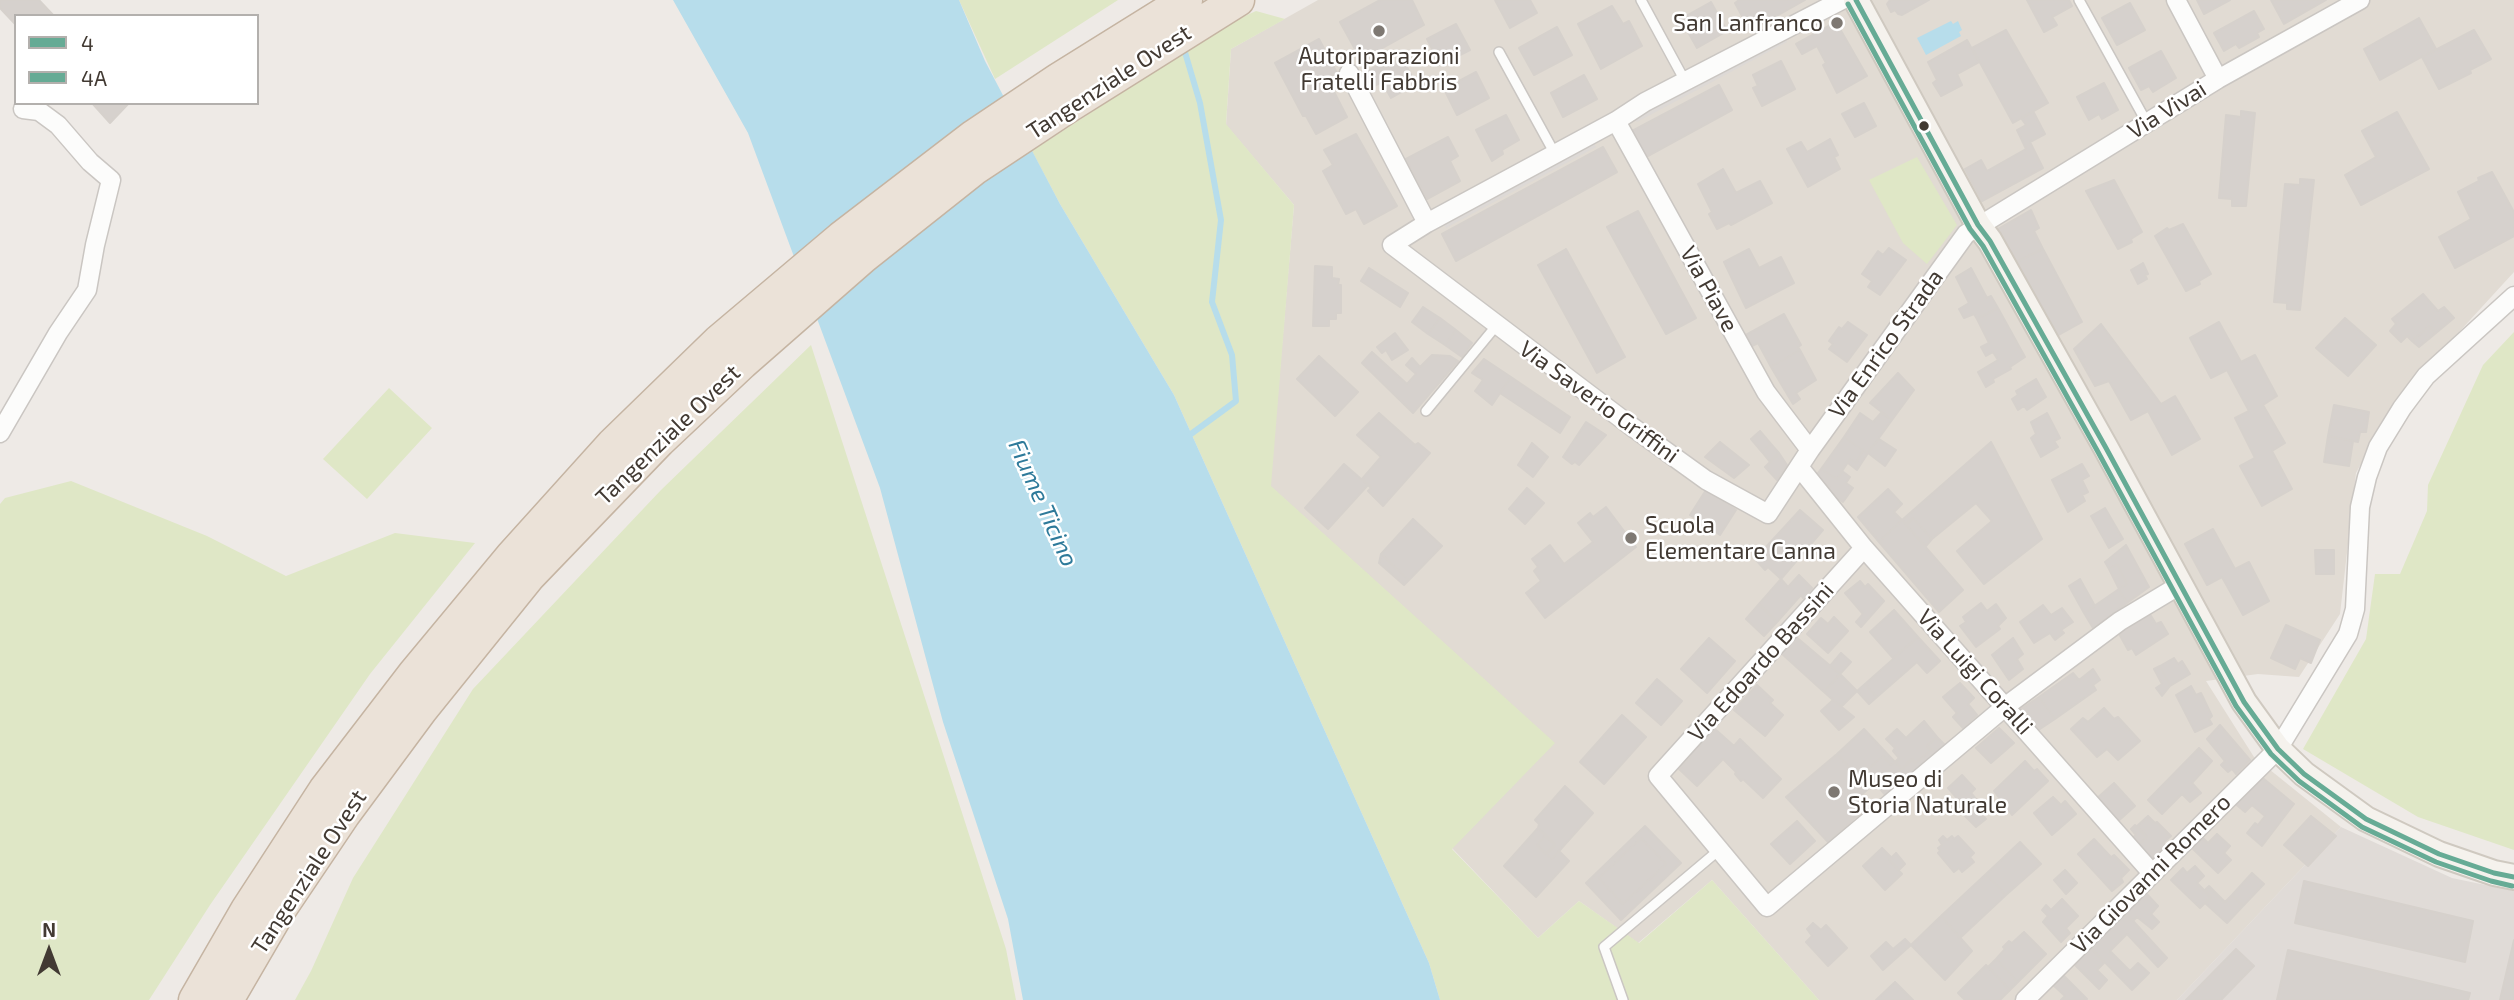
<!DOCTYPE html>
<style>
body{margin:0}
#map{position:relative;width:2514px;height:1000px;overflow:hidden;background:#eeeae6;font-family:"Exo 2",sans-serif}
canvas{display:block}
.legend{position:absolute;left:14px;top:14px;width:245px;height:91px;box-sizing:border-box;background:#fff;border:2px solid #b3b0ad;margin:0;padding:9px 12px;list-style:none;font-size:21px;color:#423a33}
.legend li{display:flex;align-items:center;gap:14px;height:35px}
.legend b{width:35px;border:2px solid #b3b0ad}
.north{position:absolute;left:14px;top:916px;width:70px;height:70px;-webkit-text-stroke:5px #fff;paint-order:stroke;rotate:0deg;font-size:19px;font-weight:700;line-height:28px;text-align:center;color:#423a33}
.north::after{content:'';display:block;margin:auto;width:24px;height:32px;background:#423a33;clip-path:polygon(50% 0,100% 100%,50% 72%,0 100%)}
</style>
<div id="map">
<canvas width="2514" height="1000"></canvas>
<ul class="legend">
<li><b style="height:9px;background:#66ab95"></b>4</li>
<li><b style="height:9px;background:#66ab95"></b>4A</li>
</ul>
<div class="north">N</div>
</div>
<script>
const c = document.querySelector('canvas').getContext('2d');
c.lineJoin = 'round';
function fill(path, color) {
  c.fillStyle = color;
  c.fill(path, 'evenodd');
}
function shape(rows) {
  const path = new Path2D();
  for (const r of rows) {
    path.moveTo(r[0], r[1]);
    for (let i = 2; i < r.length; i += 2) path.lineTo(r[i], r[i + 1]);
  }
  return path;
}
function stroke(path, color, width, dash) {
  c.strokeStyle = color;
  c.lineWidth = width;
  c.lineCap = dash ? 'butt' : 'round';
  c.setLineDash(dash || []);
  c.stroke(path);
}
function label(font, color, halo, rows, align = 'center') {
  c.font = font + ' "Exo 2",sans-serif';
  c.lineWidth = 5;
  c.setLineDash([]);
  c.textBaseline = 'middle';
  c.strokeStyle = halo;
  c.fillStyle = color;
  for (const [text, x, y, turn = 0] of rows) {
    c.save();
    c.translate(x, y);
    c.rotate((+turn || 0) * Math.PI / 180);
    c.textAlign = isNaN(turn) ? turn : align;
    if (halo) c.strokeText(text, 0, 0);
    c.fillText(text, 0, 0);
    c.restore();
  }
}
fill(shape([
 [1318,0,2514,0,2514,272,2394,403,2356,473,2340,614,2299,677,2258,674,2206,681,2254,757,2341,827,2177,1000,1819,1000,1712,880,1638,943,1579,901,1538,938,1452,848,1554,743,1270,486,1294,205,1226,125,1231,49]
]), '#e1dbd3');
fill(shape([
 [2341,827,2452,878,2514,891,2514,1000,2177,1000]
]), '#e0dbd7');
fill(shape([
 [959,0,1118,0,995,79],
 [1256,11,1285,19,1231,49,1226,124,1294,205,1271,486,1555,743,1452,849,1538,938,1579,901,1639,943,1712,880,1819,1000,1440,1000,1429,963,1174,395,1060,204,1032,151,1227,24],
 [1917,157,1957,225,1927,264,1903,243,1869,180],
 [2514,332,2514,850,2418,817,2303,749,2366,639,2375,574,2400,574,2427,511,2428,485,2483,365],
 [811,345,1006,949,1016,1000,295,1000,311,971,353,878,473,689,661,490],
 [389,388,432,428,367,499,323,459],
 [71,481,207,536,286,576,395,533,475,543,370,674,210,905,149,1000,0,1000,0,504,5,498]
]), '#dfe7c6');
fill(shape([
 [1783,34,1787,42,1637,122,1633,115],
 [1592,139,1596,147,1446,228,1442,220]
]), '#ddd9d6');
fill(shape([
 [673,0,959,0,985,61,1060,204,1174,395,1429,963,1440,1000,1023,1000,1008,919,943,722,880,488,748,133],
 [1951,21,1953,24,1958,21,1962,30,1959,32,1961,36,1926,55,1917,38]
]), '#b7ddeb');
stroke(shape([
 [1184,49,1200,103,1221,220,1212,302,1232,355,1236,401,1191,434]
]), '#b7ddeb', 6);
const building = shape([
 [0,0,39,0,54,16,16,16,16,25,0,8,0,0],
 [1380,0,1412,0,1424,25,1361,60,1340,22,1380,0],
 [1495,0,1530,0,1537,13,1510,28,1495,0],
 [1739,0,1805,0,1750,31,1735,3,1739,0],
 [1890,0,1929,0,1902,15,1898,14,1895,10,1891,12,1887,4,1890,0],
 [2027,0,2069,0,2072,6,2052,17,2057,25,2044,32,2027,0],
 [2197,0,2230,0,2204,14,2197,0],
 [2271,0,2326,0,2284,24,2271,0],
 [1711,2,1727,31,1697,48,1684,25,1678,28,1675,22,1711,2],
 [2130,3,2145,30,2117,45,2102,18,2130,3],
 [1612,6,1623,24,1629,21,1642,46,1601,69,1578,24,1612,6],
 [2254,11,2264,29,2257,33,2259,37,2239,48,2236,44,2224,51,2214,33,2254,11],
 [2419,18,2436,49,2380,80,2364,49,2419,18],
 [1836,22,1867,76,1837,93,1823,65,1826,63,1817,46,1802,54,1796,44,1836,22],
 [1456,24,1470,50,1440,65,1427,39,1456,24],
 [1557,27,1572,55,1534,75,1519,48,1557,27],
 [2006,30,2048,103,2013,123,1972,48,2006,30],
 [2474,30,2491,59,2470,70,2471,73,2439,89,2422,57,2474,30],
 [1319,39,1337,73,1327,78,1347,117,1316,134,1306,116,1303,116,1275,63,1319,39],
 [1967,40,1979,62,1957,74,1962,85,1941,96,1933,83,1937,80,1928,62,1967,40],
 [2161,51,2176,78,2153,92,2149,86,2141,90,2129,68,2161,51],
 [1402,58,1416,84,1391,98,1382,82,1374,86,1366,72,1381,64,1383,68,1402,58],
 [1781,61,1795,89,1762,106,1753,88,1758,86,1753,75,1781,61],
 [1476,72,1489,98,1457,115,1444,89,1476,72],
 [1584,75,1597,99,1563,117,1551,93,1584,75],
 [2104,83,2118,110,2102,119,2099,114,2089,120,2077,97,2104,83],
 [1719,85,1732,110,1646,157,1632,131,1719,85],
 [92,103,129,103,110,123,92,103],
 [1864,103,1876,126,1855,137,1842,114,1864,103],
 [2033,111,2045,134,2030,142,2043,168,1982,201,1965,169,1981,160,1987,171,2026,149,2017,130,2026,125,2021,118,2033,111],
 [2241,111,2255,113,2246,206,2232,206,2232,199,2219,198,2226,115,2241,117,2241,111],
 [2397,112,2429,169,2361,205,2345,175,2376,157,2362,131,2397,112],
 [1506,115,1519,140,1502,150,1503,154,1492,161,1476,130,1506,115],
 [1356,134,1397,206,1364,224,1356,209,1346,214,1323,171,1333,165,1324,150,1356,134],
 [1448,137,1458,156,1450,161,1460,181,1427,199,1406,159,1448,137],
 [1830,139,1838,155,1834,157,1840,169,1808,187,1787,149,1801,142,1807,152,1830,139],
 [1603,147,1617,172,1456,261,1442,234,1603,147],
 [1723,169,1736,193,1760,181,1772,203,1731,225,1729,223,1717,229,1709,214,1712,212,1698,184,1723,169],
 [2492,172,2514,212,2514,236,2455,268,2439,237,2471,219,2458,192,2479,181,2478,178,2492,172],
 [2300,179,2314,180,2300,310,2287,309,2287,303,2274,302,2285,184,2300,185,2300,179],
 [2114,180,2142,232,2131,239,2132,242,2118,249,2086,191,2114,180],
 [2031,210,2039,228,2034,231,2043,249,2014,263,1996,230,2031,210],
 [1638,211,1696,318,1666,334,1607,227,1638,211],
 [2183,224,2211,274,2199,281,2200,284,2186,291,2155,236,2167,228,2169,230,2183,224],
 [1889,248,1906,260,1880,295,1868,287,1872,281,1862,274,1878,251,1883,255,1889,248],
 [1566,249,1625,357,1597,373,1538,265,1566,249],
 [1749,249,1759,268,1781,257,1794,283,1746,308,1724,262,1749,249],
 [2043,249,2082,322,2055,337,2014,263,2043,249],
 [2143,263,2148,274,2145,275,2147,279,2138,284,2131,270,2143,263],
 [1315,266,1332,267,1332,278,1339,279,1338,285,1341,285,1341,313,1336,313,1336,319,1329,319,1329,326,1313,326,1315,266],
 [1369,268,1408,293,1400,307,1361,281,1369,268],
 [1971,268,1987,298,1991,296,1998,308,1977,319,1974,314,1964,318,1959,309,1969,303,1956,277,1971,268],
 [2423,294,2438,311,2444,307,2454,318,2436,333,2429,326,2412,341,2407,336,2401,342,2390,331,2396,324,2392,319,2423,294],
 [1423,307,1440,318,1428,334,1412,322,1423,307],
 [1998,308,2025,357,2010,367,2011,369,1993,379,1994,382,1986,387,1978,372,1998,360,1993,352,1986,356,1981,347,1989,343,1977,319,1998,308],
 [1784,314,1801,345,1798,347,1800,350,1771,367,1758,343,1750,347,1744,336,1784,314],
 [1440,318,1456,330,1445,345,1428,334,1440,318],
 [2345,318,2376,345,2348,376,2316,348,2345,318],
 [1848,322,1867,335,1847,362,1829,349,1833,344,1829,341,1839,327,1842,329,1848,322],
 [2219,322,2241,362,2255,355,2277,396,2263,405,2285,443,2272,451,2292,489,2262,506,2240,466,2255,458,2235,418,2249,411,2227,370,2211,378,2190,338,2219,322],
 [2101,324,2161,404,2175,396,2200,439,2172,455,2148,411,2131,420,2109,381,2095,386,2074,349,2101,324],
 [2429,326,2436,333,2419,347,2412,341,2429,326],
 [1456,330,1472,343,1462,357,1445,345,1456,330],
 [1395,333,1408,350,1392,360,1386,350,1382,353,1377,347,1395,333],
 [1800,350,1816,380,1796,393,1800,399,1793,404,1771,367,1800,350],
 [1372,352,1407,384,1416,374,1406,365,1412,358,1420,367,1432,355,1450,356,1458,361,1413,413,1362,363,1372,352],
 [1319,356,1358,392,1335,416,1297,379,1319,356],
 [1484,359,1511,377,1492,405,1475,391,1483,380,1472,373,1484,359],
 [1898,373,1914,390,1892,420,1870,403,1898,373],
 [1511,377,1570,417,1560,433,1500,393,1511,377],
 [2036,379,2046,397,2027,410,2024,406,2018,410,2012,399,2018,395,2016,391,2036,379],
 [2334,405,2369,412,2366,432,2360,432,2358,442,2328,436,2334,405],
 [1379,413,1415,445,1418,443,1430,453,1383,506,1368,491,1371,488,1362,479,1381,457,1357,435,1379,413],
 [1860,413,1873,422,1881,413,1892,420,1868,453,1844,437,1860,413],
 [2047,413,2060,438,2054,441,2058,447,2041,457,2031,438,2036,434,2031,422,2047,413],
 [1586,422,1606,435,1579,465,1575,462,1572,464,1563,457,1586,422],
 [1760,431,1771,444,1762,452,1751,439,1760,431],
 [2328,436,2353,441,2349,466,2324,462,2328,436],
 [1844,437,1863,450,1856,463,1850,459,1837,479,1821,469,1844,437],
 [1879,439,1896,450,1885,466,1868,453,1879,439],
 [1720,442,1749,465,1734,478,1705,457,1720,442],
 [1991,442,2042,539,1984,584,1957,551,1992,521,1976,503,1932,539,1913,518,1906,525,1902,520,1991,442],
 [1532,443,1548,457,1533,477,1518,465,1532,443],
 [1771,444,1779,453,1770,462,1762,452,1771,444],
 [1863,450,1868,453,1857,470,1848,463,1850,459,1856,463,1863,450],
 [1779,453,1787,465,1777,480,1765,467,1779,453],
 [1344,464,1368,485,1328,529,1305,508,1344,464],
 [2082,464,2089,476,2082,480,2088,492,2082,495,2085,501,2068,512,2052,480,2082,464],
 [1821,469,1837,479,1842,471,1850,477,1846,483,1853,488,1843,502,1827,491,1830,487,1815,477,1821,469],
 [1527,488,1544,503,1525,524,1509,509,1527,488],
 [1888,489,1902,504,1894,512,1902,520,1879,542,1858,517,1888,489],
 [1706,490,1736,510,1720,535,1690,515,1706,490],
 [1606,507,1636,547,1545,618,1526,593,1541,581,1534,571,1538,567,1532,559,1550,545,1564,564,1593,542,1578,523,1590,513,1593,517,1606,507],
 [2105,508,2123,539,2109,548,2091,516,2105,508],
 [1800,510,1823,530,1781,579,1768,567,1765,570,1755,559,1800,510],
 [1913,518,1932,539,1926,546,1906,525,1913,518],
 [1413,519,1442,546,1409,580,1381,554,1413,519],
 [1902,520,1963,590,1939,612,1879,542,1902,520],
 [2213,529,2235,569,2249,562,2269,601,2243,615,2222,577,2207,585,2185,544,2213,529],
 [2126,545,2149,587,2127,603,2119,589,2127,584,2117,564,2109,569,2105,562,2126,545],
 [2315,550,2334,550,2334,574,2316,574,2315,550],
 [1381,554,1409,580,1404,585,1379,563,1381,554],
 [2117,564,2127,584,2119,589,2109,569,2117,564],
 [1799,575,1812,588,1803,598,1801,595,1777,622,1759,604,1781,579,1788,587,1799,575],
 [2080,579,2095,606,2084,613,2069,586,2080,579],
 [1860,581,1865,587,1868,584,1884,601,1861,627,1856,622,1863,614,1845,593,1860,581],
 [2119,589,2127,603,2093,628,2084,613,2119,589],
 [1981,603,1987,611,1996,604,2006,618,1998,626,2000,629,1976,647,1960,626,1966,622,1963,617,1981,603],
 [1759,604,1777,622,1764,636,1746,619,1759,604],
 [2043,605,2051,615,2062,608,2073,622,2061,630,2064,633,2055,640,2050,633,2034,643,2020,622,2043,605],
 [1894,610,1918,637,1893,658,1870,632,1894,610],
 [2148,611,2156,624,2161,622,2168,634,2136,655,2132,648,2128,650,2118,632,2148,611],
 [1834,617,1848,631,1828,653,1807,634,1821,618,1828,624,1834,617],
 [2286,625,2320,640,2311,663,2300,658,2295,669,2271,658,2286,625],
 [1795,636,1840,674,1824,692,1781,653,1795,636],
 [1918,637,1940,661,1927,673,1917,662,1877,697,1865,684,1918,637],
 [1709,638,1735,661,1707,693,1681,669,1709,638],
 [2013,638,2023,654,2017,659,2023,669,2009,680,1992,655,2013,638],
 [1841,653,1851,662,1840,674,1830,666,1841,653],
 [2174,658,2178,664,2182,661,2190,674,2170,686,2160,666,2174,658],
 [2160,666,2170,686,2162,696,2156,688,2162,684,2154,669,2160,666],
 [2093,669,2100,680,2093,685,2096,690,2055,719,2039,697,2073,673,2079,680,2093,669],
 [1840,674,1857,691,1841,707,1824,692,1840,674],
 [1657,679,1682,701,1661,725,1636,703,1657,679],
 [1960,683,1974,698,1968,704,1977,715,1963,728,1953,717,1957,713,1943,697,1960,683],
 [1865,684,1877,697,1869,704,1857,691,1865,684],
 [1757,685,1773,700,1770,703,1783,715,1765,736,1734,710,1757,685],
 [2191,686,2196,695,2201,693,2212,716,2209,719,2212,724,2195,732,2176,695,2191,686],
 [2039,697,2055,719,2037,731,2021,709,2039,697],
 [1833,700,1854,717,1839,730,1821,711,1833,700],
 [2104,708,2114,719,2118,717,2140,741,2118,760,2107,749,2097,757,2071,729,2083,718,2088,722,2104,708],
 [1622,715,1646,737,1604,784,1580,762,1622,715],
 [1924,721,1937,737,1927,746,1931,750,1916,763,1912,759,1902,769,1895,762,1899,758,1893,751,1895,748,1886,739,1897,729,1906,738,1924,721],
 [2220,725,2250,760,2236,774,2232,769,2228,772,2221,765,2225,761,2207,739,2220,725],
 [1999,728,2014,743,1991,763,1976,748,1999,728],
 [1715,729,1734,746,1740,739,1781,779,1763,798,1743,779,1741,781,1735,774,1736,772,1723,759,1697,786,1679,769,1692,755,1689,752,1696,743,1699,746,1715,729],
 [1864,729,1895,762,1891,765,1883,756,1858,778,1837,754,1864,729],
 [1937,737,1945,745,1887,797,1875,783,1868,789,1858,778,1883,756,1891,765,1895,762,1902,769,1912,759,1916,763,1931,750,1927,746,1937,737],
 [2199,748,2212,761,2192,783,2201,793,2190,802,2182,794,2162,814,2148,800,2199,748],
 [1837,754,1868,789,1858,798,1866,808,1828,842,1786,797,1837,754],
 [2025,761,2034,771,2037,769,2048,781,2012,815,1994,791,2025,761],
 [2258,774,2294,804,2262,846,2247,833,2255,823,2258,825,2265,816,2252,805,2245,812,2232,801,2258,774],
 [1962,775,1975,789,1971,793,1981,805,1977,810,1986,819,1976,827,1965,816,1969,812,1948,788,1962,775],
 [2114,783,2135,806,2115,824,2095,800,2114,783],
 [1565,786,1593,813,1552,859,1546,854,1555,845,1538,828,1539,824,1535,820,1565,786],
 [2053,797,2061,805,2065,801,2076,814,2052,835,2034,813,2053,797],
 [2148,816,2155,823,2157,822,2171,836,2163,843,2166,845,2149,862,2136,847,2147,837,2137,826,2148,816],
 [2311,816,2336,836,2308,866,2284,845,2311,816],
 [1797,821,1815,841,1790,864,1771,844,1797,821],
 [2135,825,2147,837,2136,847,2130,840,2136,835,2131,829,2135,825],
 [1645,826,1681,863,1621,920,1586,883,1645,826],
 [1641,838,1666,864,1623,904,1599,878,1641,838],
 [1538,828,1545,836,1537,845,1552,859,1559,851,1569,861,1536,897,1504,866,1538,828],
 [2217,834,2230,846,2224,853,2231,860,2218,873,2193,849,2203,838,2208,843,2217,834],
 [1545,836,1555,845,1546,854,1537,845,1545,836],
 [1943,836,1947,840,1952,836,1954,839,1958,836,1974,853,1970,857,1974,862,1962,872,1959,868,1954,872,1938,853,1940,851,1938,848,1942,845,1939,840,1943,836],
 [1641,838,1666,864,1623,904,1599,878,1641,838],
 [2094,839,2111,857,2114,855,2129,870,2121,878,2123,882,2112,891,2078,854,2094,839],
 [2020,842,2041,864,2006,895,1986,874,2020,842],
 [1882,848,1892,858,1889,860,1902,874,1885,890,1863,866,1882,848],
 [1896,853,1905,864,1899,870,1889,860,1896,853],
 [2195,866,2204,876,2197,883,2211,897,2200,908,2171,880,2183,868,2187,873,2195,866],
 [2065,870,2077,883,2066,894,2054,880,2065,870],
 [2252,873,2264,884,2243,906,2232,895,2252,873],
 [1986,874,2006,895,1960,938,1941,916,1986,874],
 [2304,881,2473,921,2465,962,2295,923,2304,881],
 [2209,886,2225,902,2232,895,2243,906,2227,923,2205,903,2211,897,2205,890,2209,886],
 [2144,891,2158,906,2151,914,2159,922,2152,929,2137,917,2133,921,2124,911,2144,891],
 [2062,899,2078,916,2066,928,2070,933,2061,942,2043,922,2048,916,2042,910,2046,905,2051,910,2062,899],
 [2124,911,2167,958,2158,967,2127,934,2110,951,2130,971,2138,963,2149,973,2132,990,2089,946,2124,911],
 [1941,916,1972,951,1945,980,1911,945,1941,916],
 [1813,923,1821,930,1826,925,1847,948,1828,966,1806,942,1812,936,1807,929,1813,923],
 [2024,932,2046,954,2018,982,1996,959,2005,949,2003,947,2009,941,2012,943,2024,932],
 [1905,939,1911,945,1883,970,1871,956,1886,942,1893,949,1905,939],
 [2514,940,2514,1000,2500,1000,2514,940],
 [2089,946,2104,963,2097,970,2107,980,2099,989,2073,963,2089,946],
 [2236,949,2254,966,2221,1000,2186,1000,2236,949],
 [2288,950,2470,993,2468,1000,2277,1000,2288,950],
 [1996,959,2018,982,2010,990,1988,967,1996,959],
 [1986,965,2010,990,2000,1000,1965,1000,1958,993,1986,965],
 [2062,974,2087,999,2086,1000,2061,1000,2065,996,2052,984,2062,974],
 [1895,982,1913,1000,1876,1000,1895,982]
]);
fill(building, '#d6d1cd');
stroke(building, '#d6d1cc', 2);
const lane = shape([
 [1641,0,1685,81],
 [2079,0,2147,123],
 [1499,52,1555,154],
 [1426,411,1496,326],
 [1623,1000,1604,947,1719,850]
]);
const street = shape([
 [1842,0,1645,102,1616,121,1427,223,1392,245,1631,426,1706,480,1768,514,1810,450,1966,234,2218,79,2360,0],
 [2176,0,2218,79],
 [1349,73,1427,223],
 [1616,121,1766,392,1810,450],
 [0,433,58,333,87,290,95,245,111,180,90,162,58,125,39,111,23,109],
 [1800,468,1864,548,2152,873],
 [1864,548,1658,776,1767,907,2006,706,2120,621,2180,585],
 [2025,1000,2278,749,2348,634,2355,609,2360,507,2367,477,2378,447,2402,408,2426,376,2514,296]
]);
const secondary = shape([
 [1856,0,1978,225,1990,241,2106,448,2244,702,2278,749,2304,774,2366,819,2439,854,2494,873,2514,877]
]);
const highway = shape([
 [195,1000,247,910,325,790,414,674,512,556,613,444,719,341,841,238,974,136,1059,79,1186,0],
 [227,1000,280,909,344,814,421,710,529,576,659,441,742,363,863,257,974,169,1069,106,1238,0]
]);
stroke(lane, '#cac6c2', 12);
stroke(street, '#cac6c2', 21);
stroke(secondary, '#cfc9c0', 28);
stroke(highway, '#c5b4a2', 35);
stroke(lane, '#fcfcfb', 9);
stroke(street, '#fcfcfb', 18);
stroke(secondary, '#f5f2ed', 24);
stroke(highway, '#ebe2d8', 32);
stroke(shape([
 [1856,0,1978,225,1990,241,2106,448,2244,702,2278,749,2304,774,2366,819,2439,854,2494,873,2514,877]
]), '#66ab95', 5);
stroke(shape([
 [1848,4,1970,229,1983,246,2098,452,2236,706,2271,754,2299,781,2362,827,2436,862,2491,881,2512,886]
]), '#66ab95', 5);
for (const [x, y, r, color] of [
 [1837,23,7,"#7e7872"],
 [1379,31,7,"#7e7872"],
 [1924,126,6,"#423a33"],
 [1631,538,7,"#7e7872"],
 [1834,792,7,"#7e7872"]
]) {
  const dot = new Path2D();
  dot.arc(x, y, r, 0, 2 * Math.PI);
  c.fillStyle = color;
  c.fill(dot);
  stroke(dot, '#fff', 2.5);
}
label('23px', '#423a33', '#fff', [
 ["San Lanfranco",1823,23,"right"],
 ["Autoriparazioni",1379,56,"center"],
 ["Fratelli Fabbris",1379,82,"center"],
 ["Scuola",1645,525],
 ["Elementare Canna",1645,551],
 ["Museo di",1848,779],
 ["Storia Naturale",1848,805]
], 'left');
label('23px', '#423a33', '#fff', [
 ["Tangenziale Ovest",1109,82,-33],
 ["Via Vivai",2167,110,-32],
 ["Via Piave",1709,289,61],
 ["Via Enrico Strada",1886,344,-54],
 ["Via Saverio Griffini",1599,402,36],
 ["Tangenziale Ovest",668,435,-44],
 ["Via Edoardo Bassini",1761,662,-48],
 ["Via Luigi Coralli",1975,672,48],
 ["Tangenziale Ovest",309,872,-57],
 ["Via Giovanni Romero",2151,874,-45]
]);
label('italic 24px', '#2e7a9a', '#fff', [
 ["Fiume Ticino",1043,503,66]
]);
</script>
